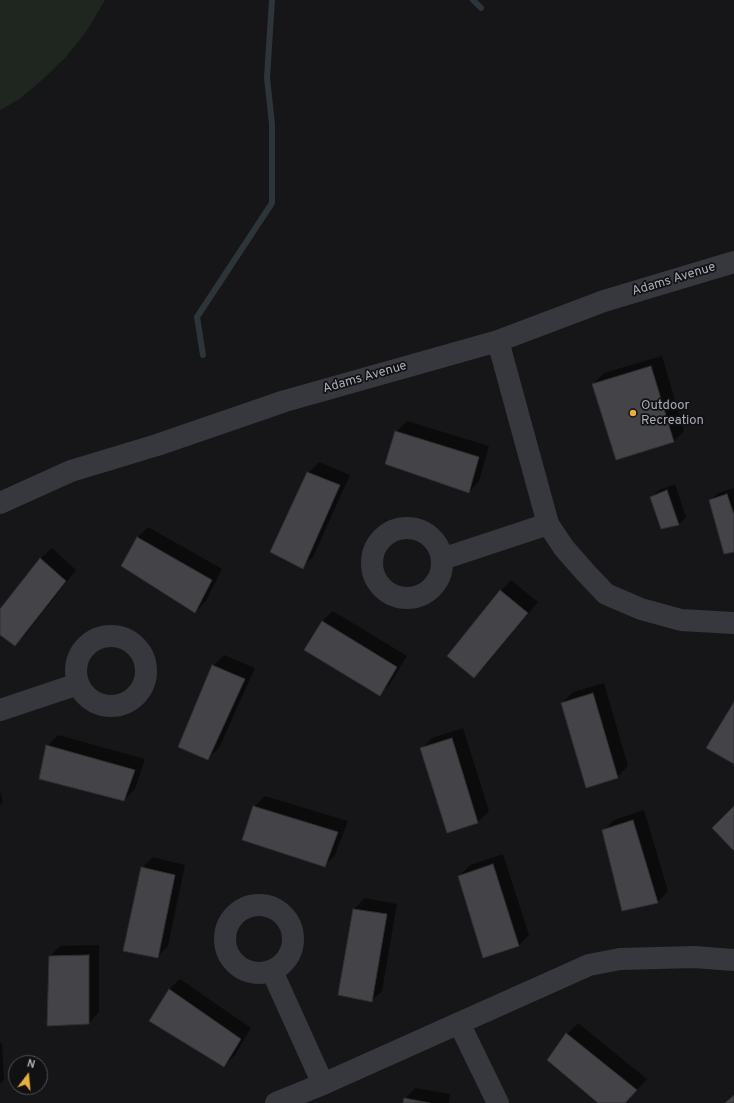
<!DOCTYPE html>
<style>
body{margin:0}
#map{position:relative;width:734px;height:1103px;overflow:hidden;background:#161618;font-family:Overpass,sans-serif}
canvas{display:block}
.north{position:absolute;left:8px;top:1055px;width:40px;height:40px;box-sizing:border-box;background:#111113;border:1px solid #4e4f55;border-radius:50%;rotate:16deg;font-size:11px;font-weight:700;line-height:16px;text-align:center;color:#a9adb7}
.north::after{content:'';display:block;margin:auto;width:14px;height:18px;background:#eaae3c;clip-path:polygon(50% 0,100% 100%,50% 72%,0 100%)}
</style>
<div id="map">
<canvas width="734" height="1103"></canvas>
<div class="north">N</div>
</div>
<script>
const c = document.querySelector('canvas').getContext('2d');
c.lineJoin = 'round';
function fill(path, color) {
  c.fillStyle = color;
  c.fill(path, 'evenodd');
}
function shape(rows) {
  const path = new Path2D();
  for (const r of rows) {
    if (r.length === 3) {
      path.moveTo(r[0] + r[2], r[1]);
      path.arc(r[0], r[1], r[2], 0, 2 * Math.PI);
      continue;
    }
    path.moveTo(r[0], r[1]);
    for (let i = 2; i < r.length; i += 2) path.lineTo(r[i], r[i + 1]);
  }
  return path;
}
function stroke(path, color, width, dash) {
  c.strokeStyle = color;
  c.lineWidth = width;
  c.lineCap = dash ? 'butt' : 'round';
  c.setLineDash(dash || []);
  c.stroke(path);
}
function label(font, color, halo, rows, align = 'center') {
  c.font = font + ' Overpass,sans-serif';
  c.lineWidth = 3.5;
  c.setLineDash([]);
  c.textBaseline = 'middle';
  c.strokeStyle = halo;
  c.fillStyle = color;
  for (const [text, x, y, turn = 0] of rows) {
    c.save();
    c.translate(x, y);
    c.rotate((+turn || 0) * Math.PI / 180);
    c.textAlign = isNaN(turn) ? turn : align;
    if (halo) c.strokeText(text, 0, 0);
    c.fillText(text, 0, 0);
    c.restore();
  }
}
fill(shape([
 [0,0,105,0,86,32,66,57,42,80,18,100,0,110]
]), '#1e261f');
fill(shape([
 [662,356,684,431,674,441,593,384,604,373],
 [407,421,489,446,479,481,469,492,396,432],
 [319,462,350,475,313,557,302,567,308,473],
 [675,484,686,517,679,524,661,528,651,497,659,490],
 [734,488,734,551,710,501,718,493],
 [148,527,222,569,206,601,195,612,137,538],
 [52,548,76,570,26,634,15,645,0,634,0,611,41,558],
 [511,580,538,602,485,666,474,677,501,591],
 [333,611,407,656,390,684,379,695,322,621],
 [224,655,255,668,219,748,208,758,213,666],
 [604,683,628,766,617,777,562,703,573,692],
 [463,728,489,811,478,822,447,831,422,748,432,738],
 [58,735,145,759,135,789,124,800,47,746],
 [0,791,3,801,0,805],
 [265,796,348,821,335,855,324,866,254,807],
 [644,810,668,891,658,902,603,831,614,820],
 [503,854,529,935,518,946,459,876,470,865],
 [153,857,185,865,168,946,157,957,142,868],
 [365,898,397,904,382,991,371,1001,339,994,354,909],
 [99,945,99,1012,89,1023,50,956,60,946],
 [180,979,251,1028,235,1055,224,1066,169,989],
 [578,1023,647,1079,625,1103,600,1103,548,1060,567,1034],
 [0,1043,2,1043,4,1080,0,1084],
 [415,1088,450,1094,449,1103,404,1103,405,1099]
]), '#0007');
stroke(shape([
 [473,0,481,8],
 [203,355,197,317,272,203,272,124,267,78,272,0]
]), '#2d353b', 6);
const building = shape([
 [651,366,674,442,616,460,592,384,651,366],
 [395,431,479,457,469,493,385,464,395,431],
 [307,472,340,485,303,569,270,552,307,472],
 [667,490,679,525,661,529,650,497,667,490],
 [727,494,734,515,734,552,724,554,709,500,727,494],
 [137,537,212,580,195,613,121,566,137,537],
 [40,558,66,581,15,646,0,635,0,609,40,558],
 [500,590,528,613,474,678,447,656,500,590],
 [322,621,397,667,380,696,304,650,322,621],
 [212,665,245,679,208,760,178,747,212,665],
 [593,693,618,778,586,788,561,703,593,693],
 [734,702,734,764,706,748,734,702],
 [452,738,478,823,447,833,420,748,452,738],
 [46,745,135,770,124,801,39,779,46,745],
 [253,806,338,832,325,867,242,840,253,806],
 [734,806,734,851,712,828,734,806],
 [633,820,658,903,622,911,602,830,633,820],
 [493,864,519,946,483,958,458,876,493,864],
 [141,867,175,875,158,958,123,951,141,867],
 [353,909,387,914,372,1002,338,995,353,909],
 [89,955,89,1024,47,1026,49,956,89,955],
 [169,989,241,1039,224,1067,149,1021,169,989],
 [566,1033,637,1090,625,1103,598,1103,547,1060,566,1033],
 [734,1095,734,1103,725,1103,734,1095],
 [404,1098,430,1103,403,1103,404,1098]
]);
fill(building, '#434348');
stroke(building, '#303034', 1);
stroke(shape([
 [498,341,548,524,564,548,586,573,606,594,641,609,681,620,734,623],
 [0,503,71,471,157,445,285,401,498,341,604,301,734,262],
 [407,563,35],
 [442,559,548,524],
 [111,671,35],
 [0,710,78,684],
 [259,939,34],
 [272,971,323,1084],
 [459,1023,498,1103],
 [276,1103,323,1084,589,965,620,959,694,957,734,960]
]), '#37383d', 22);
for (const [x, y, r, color] of [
 [633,413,4,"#eaae3c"]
]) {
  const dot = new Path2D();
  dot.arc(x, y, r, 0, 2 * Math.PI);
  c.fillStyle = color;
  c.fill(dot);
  stroke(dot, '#111113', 1.5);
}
label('13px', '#a9adb7', '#111113', [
 ["Adams Avenue",674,280,-17],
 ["Adams Avenue",365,378,-16]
]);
label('13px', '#a9adb7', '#111113', [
 ["Outdoor",641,406],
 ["Recreation",641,421]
], 'left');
</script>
